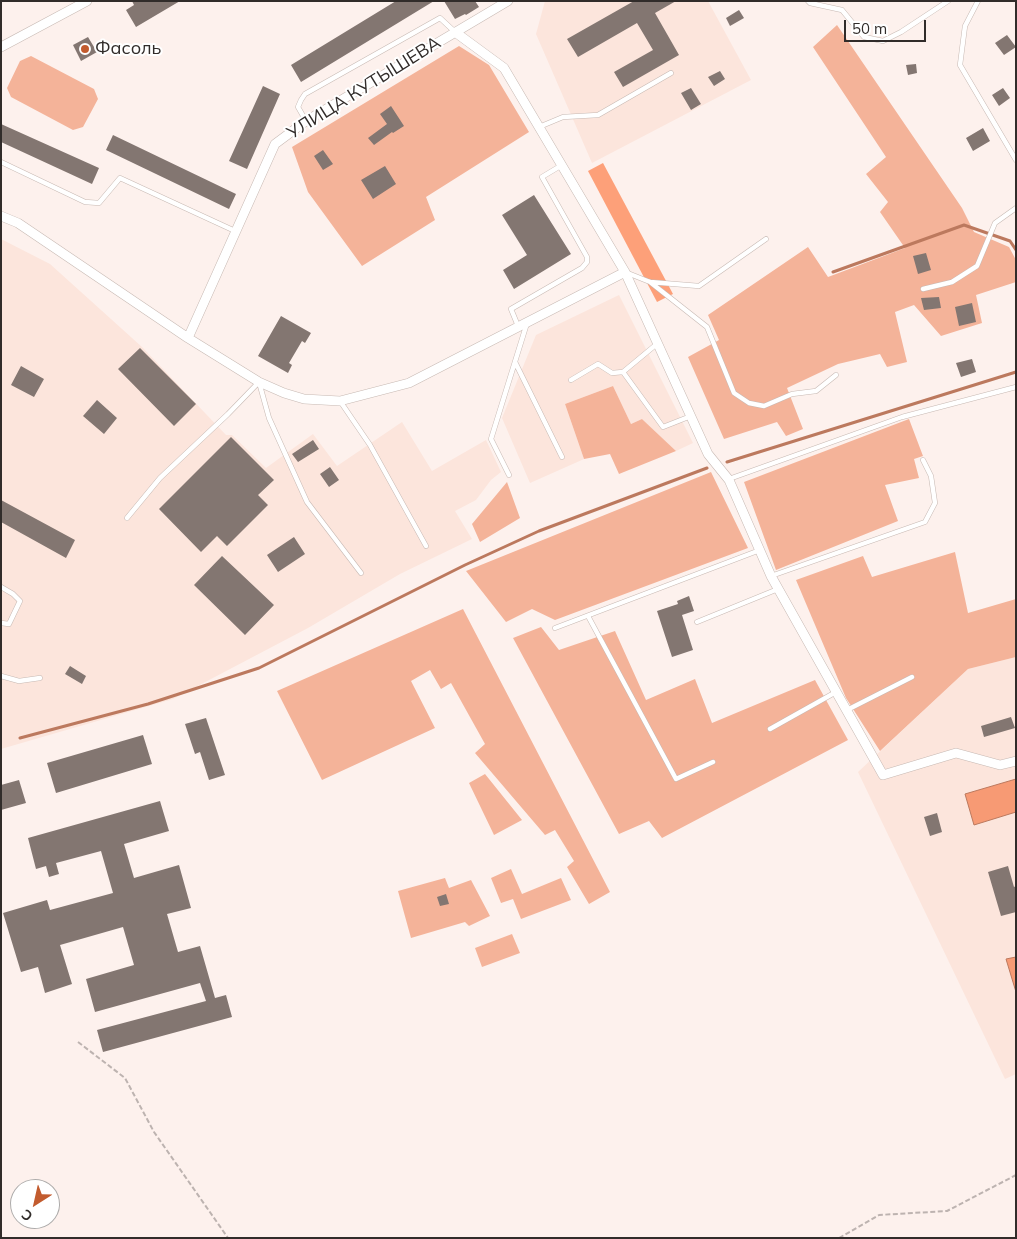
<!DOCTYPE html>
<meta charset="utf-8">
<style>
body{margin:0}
#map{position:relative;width:1017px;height:1239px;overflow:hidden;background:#fdf1ed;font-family:Mulish,sans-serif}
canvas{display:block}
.frame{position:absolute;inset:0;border:2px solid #312c2a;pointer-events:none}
.north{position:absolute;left:10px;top:1179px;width:50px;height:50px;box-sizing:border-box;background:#fff;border:1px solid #adabaa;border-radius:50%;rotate:215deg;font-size:14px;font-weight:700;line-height:20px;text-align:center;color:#312c2a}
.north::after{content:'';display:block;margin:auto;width:18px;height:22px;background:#c25b2e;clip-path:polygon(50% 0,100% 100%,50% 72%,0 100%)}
.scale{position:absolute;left:844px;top:20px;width:82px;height:22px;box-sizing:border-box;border:2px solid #312c2a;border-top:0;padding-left:6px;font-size:15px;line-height:18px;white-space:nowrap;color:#312c2a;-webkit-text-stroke:4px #fff;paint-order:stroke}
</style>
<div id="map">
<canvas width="1017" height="1239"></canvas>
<div class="frame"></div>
<div class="north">С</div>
<div class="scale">50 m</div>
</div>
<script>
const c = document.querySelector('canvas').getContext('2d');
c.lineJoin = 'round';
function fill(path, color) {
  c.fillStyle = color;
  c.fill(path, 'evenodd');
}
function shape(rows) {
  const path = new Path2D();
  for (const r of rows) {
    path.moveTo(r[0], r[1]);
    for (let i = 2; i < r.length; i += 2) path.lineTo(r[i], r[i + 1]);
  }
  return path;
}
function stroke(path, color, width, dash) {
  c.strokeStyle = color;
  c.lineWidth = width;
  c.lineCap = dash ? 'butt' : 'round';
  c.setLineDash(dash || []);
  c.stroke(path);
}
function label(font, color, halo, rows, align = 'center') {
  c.font = font + ' Mulish,sans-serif';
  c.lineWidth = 4;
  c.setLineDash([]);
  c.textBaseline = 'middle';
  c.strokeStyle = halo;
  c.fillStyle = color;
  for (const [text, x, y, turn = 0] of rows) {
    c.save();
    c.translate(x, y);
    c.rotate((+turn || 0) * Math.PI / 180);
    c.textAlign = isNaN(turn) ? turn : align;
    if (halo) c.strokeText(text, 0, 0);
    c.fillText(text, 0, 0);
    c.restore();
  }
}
fill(shape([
 [545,1,708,1,751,80,592,163,536,34],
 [1,239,50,264,142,347,226,435,232,435,266,468,313,434,337,466,402,422,432,471,486,440,501,472,491,480,476,500,455,511,472,539,400,574,308,628,173,699,1,749],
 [619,295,693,443,676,451,642,419,631,424,613,386,565,404,584,459,530,483,502,418,536,335],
 [1016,657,1016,1074,1005,1079,858,772,968,669]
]), '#fce5dc');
fill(shape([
 [837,25,962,208,974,232,1009,247,1016,260,1016,282,976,295,982,323,941,336,914,305,895,312,907,362,887,367,880,354,838,364,787,388,803,429,786,436,777,422,724,439,688,357,719,340,708,315,808,247,828,277,905,248,880,212,888,202,866,174,886,157,813,47],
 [459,46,489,65,529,132,426,197,435,220,362,266,308,192,292,147],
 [31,56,94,89,98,99,83,127,73,130,11,97,7,88,20,61],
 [613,386,631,424,642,419,676,451,619,474,610,454,584,459,565,404],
 [909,419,923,456,914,459,919,478,885,485,898,521,776,570,744,482],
 [711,472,748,548,555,620,532,609,506,622,466,571],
 [507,482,520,518,480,542,472,524],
 [955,552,968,613,1016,599,1016,657,968,669,880,751,846,698,796,580,863,556,872,577],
 [463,609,610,892,589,904,567,867,574,861,555,830,545,835,475,753,485,744,451,683,441,689,430,670,411,681,435,728,322,780,277,691],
 [541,627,559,650,615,631,646,700,695,679,712,723,815,680,848,740,662,838,649,821,619,834,513,638],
 [485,774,522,820,494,835,469,783],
 [511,869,522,894,561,878,571,900,521,919,513,899,501,903,491,878],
 [445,878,449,888,471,880,490,916,469,926,465,922,411,938,398,891],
 [512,934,520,953,482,967,475,948]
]), '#f4b399');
fill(shape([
 [603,163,673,294,657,302,588,171]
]), '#fda079');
const water = shape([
 [1016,779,1016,812,974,825,965,794,1016,779],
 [1016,957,1016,992,1006,959,1016,957]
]);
fill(water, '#f79a74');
stroke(water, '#bc795e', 1);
stroke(shape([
 [833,272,964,225,1010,241,1016,250],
 [727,462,1016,372],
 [20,738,148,704,259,668,465,565,539,531,707,468]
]), '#bc795e', 3);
fill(shape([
 [132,1,180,1,136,27,126,10,134,5],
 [396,1,434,1,301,82,291,65],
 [444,1,475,1,479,7,466,15,465,14,455,19],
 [634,1,676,1,655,13,679,55,623,87,614,72,653,50,637,23,578,57,567,39],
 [739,10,744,18,730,26,726,18],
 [1007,35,1016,47,1004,55,995,43],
 [88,37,97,52,81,61,73,45],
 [916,64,917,73,908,75,906,65],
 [720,71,725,79,714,86,708,77],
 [263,86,280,94,247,169,229,161],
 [691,88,701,104,691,110,681,93],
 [1003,88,1010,98,999,106,992,95],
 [391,106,404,126,393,133,392,132,374,145,368,138,387,124,380,114],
 [1,124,99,168,92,184,1,142],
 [983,128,990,141,973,151,966,138],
 [113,135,236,194,229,209,106,150],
 [323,150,333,164,323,170,314,156],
 [385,166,396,184,373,199,361,180],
 [534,195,571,254,514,289,503,270,527,255,502,215],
 [926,253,931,270,918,274,913,256],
 [939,297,941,308,924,310,921,298],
 [972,303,976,322,959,326,955,307],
 [281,316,311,333,305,343,302,341,289,363,292,365,288,373,258,356],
 [140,348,196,404,174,426,118,369],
 [972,359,976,372,961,377,956,363],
 [21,366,44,379,34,397,11,385],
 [97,400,117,418,104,434,83,416],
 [231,437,274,480,258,495,268,505,227,546,217,536,201,552,159,509],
 [313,440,319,449,298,462,292,454],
 [330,467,339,480,329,487,320,474],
 [1,500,75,540,66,558,1,522],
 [294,537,305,554,278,572,267,555],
 [222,556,274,605,245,635,194,585],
 [689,596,694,611,682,615,693,650,672,657,657,611,678,604,677,601],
 [70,666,86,676,82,684,65,674],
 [1011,717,1015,728,984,737,981,726],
 [206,718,225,775,209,780,200,752,195,754,185,724],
 [143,735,152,764,56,793,47,763],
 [19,780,26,803,1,810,1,785],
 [160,801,169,831,124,844,134,878,179,865,191,908,167,914,178,952,200,946,215,998,226,995,232,1017,103,1052,97,1030,206,1001,200,983,95,1012,86,979,134,965,123,927,60,945,72,984,45,993,38,967,21,972,3,913,47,900,50,910,113,893,101,851,56,863,59,874,49,877,46,866,36,869,28,838],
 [937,813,942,832,930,836,924,817],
 [1008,866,1014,887,1016,886,1016,912,1001,916,988,872],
 [446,894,449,904,440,906,437,897]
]), '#837671');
const lane = shape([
 [808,1,810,3,842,10,864,37,883,41,901,32,948,1],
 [978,1,965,26,960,65,1016,160],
 [306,121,298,107,301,100,305,94,440,18,455,32],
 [539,127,563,117,598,115,671,73],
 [1,162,85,202,99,203,120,178,235,231],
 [625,272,650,282,699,286,766,239],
 [650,282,707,327,734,393,749,403,764,406,792,394,816,391,836,375],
 [923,289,952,282,977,266,995,223,1016,208],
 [518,326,511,309,582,268,587,262,587,257,542,177,562,165],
 [658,343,623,372,663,427,691,416],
 [515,362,562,457],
 [571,380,598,364,612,373,623,372],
 [340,401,370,445,426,546],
 [509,475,491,439,527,323],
 [729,479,902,417,1016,387],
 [127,518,160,478,228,414,259,382,269,418,307,502,361,573],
 [771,576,925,522,935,503,931,476,923,460],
 [1,587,13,594,20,601,9,624,1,623],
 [588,616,676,779,713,762],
 [697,622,778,589],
 [555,628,760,550],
 [1,676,19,681,40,678],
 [847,710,912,677],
 [770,729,836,692]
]);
const street = shape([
 [1,47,87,1],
 [1,216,18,223,188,338,259,382,284,393,304,399,340,401,409,383,625,272,504,68,455,32],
 [625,272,708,454,729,480,771,576,883,775,956,753,1000,765,1016,761],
 [188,338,275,144,306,121,508,1]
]);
stroke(lane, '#c7b9b3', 5.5);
stroke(street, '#c7b9b3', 10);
stroke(shape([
 [78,1042,125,1078,154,1132,228,1238],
 [839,1238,879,1215,947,1211,1016,1175]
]), '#bdb3b0', 2, [5, 2.5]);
stroke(lane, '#fff', 4.5);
stroke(street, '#fff', 9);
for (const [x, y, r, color] of [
 [85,49,5,"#c25b2e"]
]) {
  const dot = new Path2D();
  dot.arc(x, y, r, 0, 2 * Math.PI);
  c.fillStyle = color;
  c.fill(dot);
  stroke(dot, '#fff', 2);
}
label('18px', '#312c2a', '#fff', [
 ["Фасоль",95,49]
], 'left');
label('18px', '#312c2a', '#fff', [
 ["УЛИЦА КУТЫШЕВА",364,88,-32]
]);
</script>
